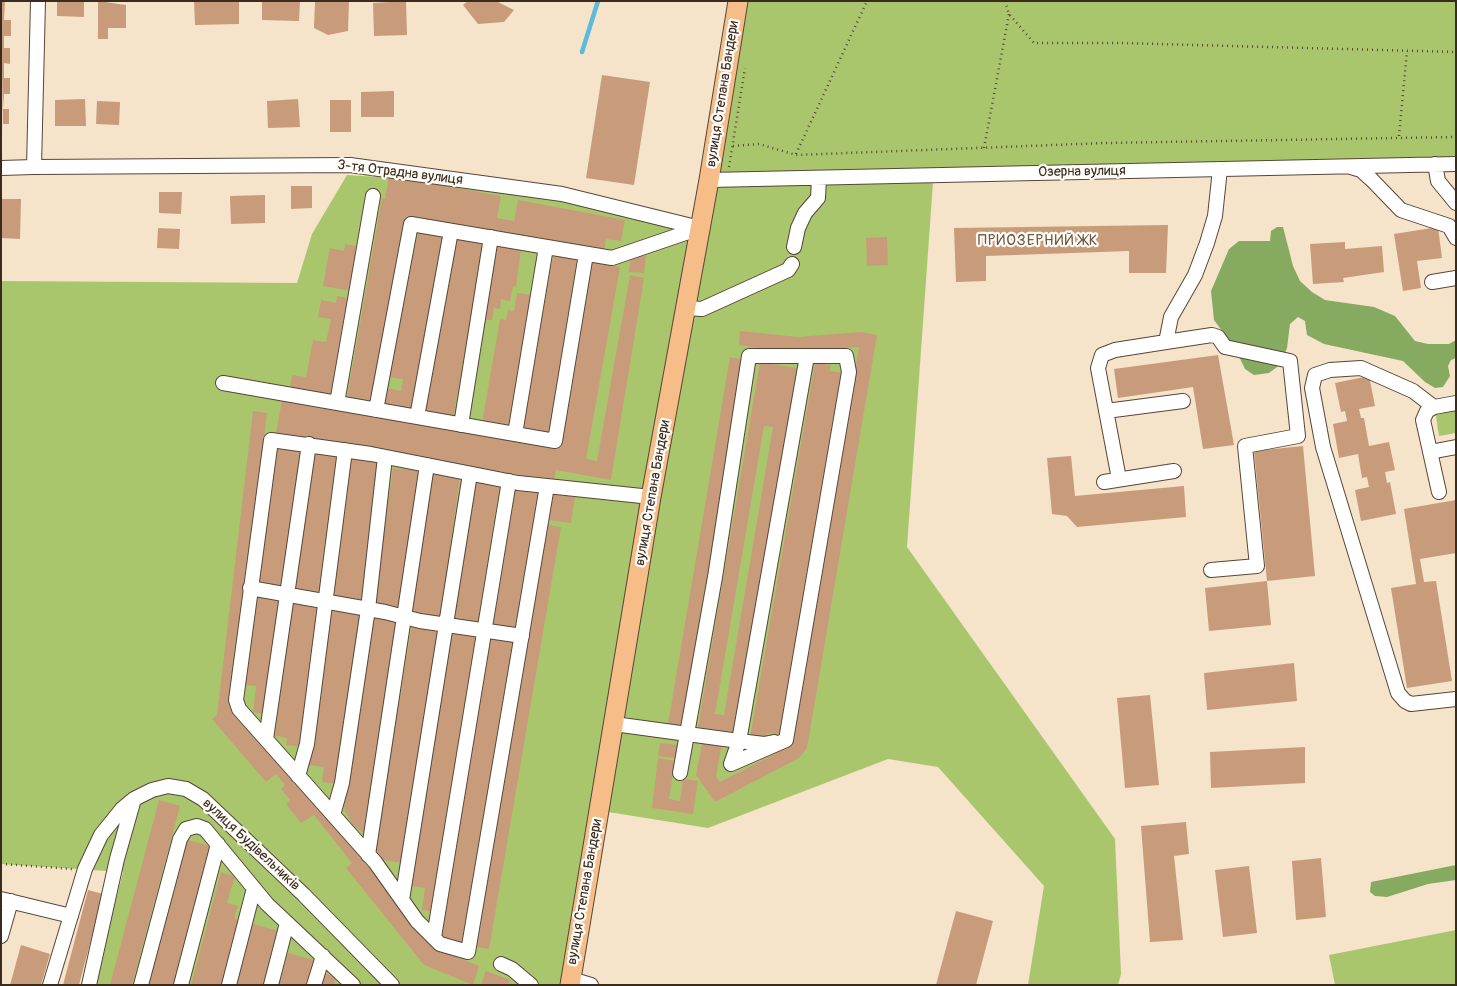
<!DOCTYPE html>
<meta charset="utf-8">
<style>
body{margin:0}
#map{position:relative;width:1457px;height:986px;overflow:hidden;background:#f5e3ca;font-family:Pangolin,sans-serif}
canvas{display:block}
.frame{position:absolute;inset:0;border:2px solid #3b2a1e;pointer-events:none}
</style>
<div id="map">
<canvas width="1457" height="986"></canvas>
<div class="frame"></div>
</div>
<script>
const c = document.querySelector('canvas').getContext('2d');
c.lineJoin = 'round';
function fill(path, color) {
  c.fillStyle = color;
  c.fill(path, 'evenodd');
}
function shape(rows) {
  const path = new Path2D();
  for (const r of rows) {
    path.moveTo(r[0], r[1]);
    for (let i = 2; i < r.length; i += 2) path.lineTo(r[i], r[i + 1]);
  }
  return path;
}
function stroke(path, color, width, dash) {
  c.strokeStyle = color;
  c.lineWidth = width;
  c.lineCap = dash ? 'butt' : 'round';
  c.setLineDash(dash || []);
  c.stroke(path);
}
function label(font, color, halo, rows, align = 'center') {
  c.font = font + ' Pangolin,sans-serif';
  c.lineWidth = 4.5;
  c.setLineDash([]);
  c.textBaseline = 'middle';
  c.strokeStyle = halo;
  c.fillStyle = color;
  for (const [text, x, y, turn = 0] of rows) {
    c.save();
    c.translate(x, y);
    c.rotate((+turn || 0) * Math.PI / 180);
    c.textAlign = isNaN(turn) ? turn : align;
    if (halo) c.strokeText(text, 0, 0);
    c.fillText(text, 0, 0);
    c.restore();
  }
}
fill(shape([
 [744,1,1456,1,1456,158,717,174],
 [347,175,427,180,507,191,613,212,693,232,563,985,94,985,123,872,1,864,1,281,297,283,312,234],
 [933,182,907,547,1115,839,1121,974,1118,985,1028,985,1044,886,938,767,888,759,708,828,602,811,714,187],
 [1456,406,1456,433,1439,436,1435,410],
 [1456,930,1456,985,1335,985,1329,955]
]), '#a9c66d');
fill(shape([
 [1277,227,1283,227,1293,266,1300,281,1312,292,1325,300,1374,307,1395,316,1415,341,1428,344,1449,344,1456,340,1456,358,1451,360,1448,366,1450,376,1443,387,1435,388,1425,382,1403,361,1324,344,1307,335,1305,321,1298,317,1290,324,1287,348,1281,364,1269,373,1254,375,1245,369,1236,350,1214,320,1211,291,1229,249,1239,241,1270,241,1271,231],
 [1456,865,1456,880,1428,884,1387,897,1375,896,1370,892,1371,882]
]), '#86ab60');
stroke(shape([
 [582,52,598,1]
]), '#5abcd9', 4.5);
fill(shape([
 [1,1,5,1,4,20,11,20,11,36,4,36,4,48,10,48,10,64,4,63,4,78,10,78,10,94,4,94,3,109,9,109,9,124,3,124,3,135],
 [57,1,84,1,84,17,57,16],
 [98,1,126,5,126,28,108,28,108,39,98,39],
 [194,1,239,1,239,24,195,25],
 [262,1,300,1,299,21,262,20],
 [330,1,349,1,348,31,328,35,314,28,315,2],
 [406,1,407,35,374,36,373,3],
 [468,1,496,1,514,10,504,22,478,24,463,5],
 [602,75,650,82,634,185,586,178],
 [394,91,394,117,361,117,361,92],
 [85,99,86,126,55,126,55,100],
 [298,99,300,127,268,128,267,101],
 [330,100,351,100,351,132,330,132],
 [97,101,120,102,119,125,96,124],
 [389,176,501,196,497,218,514,221,518,200,625,220,621,241,606,239,604,252,406,216,373,403,347,398,382,198,385,199],
 [291,186,312,186,312,208,291,209],
 [159,192,182,192,181,214,159,213],
 [265,195,265,223,231,224,230,196],
 [1,199,21,199,20,239,1,238],
 [1168,225,1166,273,1129,273,1129,251,986,256,986,281,956,282,954,228],
 [1438,227,1442,258,1417,261,1421,288,1403,291,1394,234],
 [158,228,180,229,179,249,157,248],
 [418,232,446,237,411,411,382,405,386,388,401,391,403,379,389,377],
 [887,237,888,265,867,266,866,238],
 [456,239,485,244,453,418,424,413],
 [1345,242,1345,249,1382,246,1384,272,1343,278,1344,282,1313,284,1310,244],
 [345,244,360,247,351,291,323,286,330,248,344,251],
 [495,245,521,249,516,287,513,286,510,301,501,299,500,309,494,308,492,320,485,320],
 [631,255,646,256,644,273,629,272],
 [553,256,580,260,549,435,522,430],
 [592,262,620,267,586,459,597,461,630,275,644,278,611,480,556,470,554,481,276,433,282,400,559,448],
 [517,293,532,295,509,427,482,423,500,319,506,320,508,310,514,311],
 [337,296,352,299,332,396,290,388,292,375,306,377,313,340,326,342,331,319,318,317,321,300,336,303],
 [740,331,798,337,861,332,877,335,807,748,799,758,715,802,696,775,703,739,722,743,716,777,720,782,792,745,859,347,802,351,770,350,739,345],
 [1218,355,1234,445,1203,449,1193,387,1118,398,1114,369],
 [730,357,744,360,683,726,668,724],
 [760,362,797,368,736,733,698,727],
 [764,426,773,427,724,715,715,714],
 [815,363,831,365,830,371,844,373,781,735,767,733,766,741,750,738],
 [1369,376,1375,406,1359,409,1361,418,1364,418,1369,446,1389,442,1395,470,1385,472,1387,483,1390,482,1396,514,1361,521,1355,490,1369,487,1367,477,1362,478,1358,454,1339,458,1333,424,1347,421,1345,411,1341,412,1335,383],
 [253,411,267,413,232,713,274,760,279,756,433,947,479,966,473,985,424,965,346,868,352,863,314,815,301,823,286,804,290,800,281,789,285,785,276,774,266,782,212,719,217,715],
 [277,444,304,448,284,589,257,585],
 [1303,446,1315,576,1267,581,1254,451],
 [313,450,339,453,321,594,295,590],
 [1071,456,1075,496,1184,486,1186,517,1077,527,1067,516,1052,514,1047,458],
 [348,458,378,461,361,602,331,598],
 [393,468,420,471,401,611,374,607],
 [432,473,460,477,440,621,411,617],
 [474,480,500,484,478,626,452,622],
 [515,488,541,492,520,632,493,628],
 [552,494,575,497,571,523,548,520],
 [1456,500,1456,553,1420,559,1424,582,1436,581,1452,681,1407,688,1391,588,1416,584,1404,509],
 [548,525,561,527,489,949,476,947],
 [1267,581,1271,625,1209,631,1205,588],
 [256,594,282,597,263,714,253,712,256,686,244,685],
 [293,601,321,605,303,747,286,745,287,738,275,736],
 [331,607,361,612,336,784,322,782,324,767,309,765],
 [372,615,399,619,365,834,353,825,344,809],
 [412,624,441,628,402,863,381,860,375,850],
 [451,631,479,635,435,912,422,910,425,888,411,886],
 [487,637,515,641,466,946,452,943,453,939,439,937],
 [1294,663,1297,701,1207,710,1204,673],
 [1150,695,1159,785,1125,788,1117,698],
 [660,743,677,745,675,758,658,756],
 [1305,747,1305,783,1211,788,1210,752],
 [658,758,675,761,669,799,680,801,683,779,698,781,693,814,652,808],
 [159,800,180,806,132,985,110,985],
 [1186,822,1189,854,1174,856,1183,940,1150,942,1141,826],
 [184,839,210,846,175,985,147,985],
 [1321,858,1326,917,1296,920,1292,861],
 [1249,866,1257,933,1223,937,1215,870],
 [221,872,235,876,227,903,238,906,234,918,240,920,223,985,191,985],
 [88,890,103,894,79,985,63,985],
 [956,911,993,921,976,985,936,985],
 [253,924,279,931,265,985,236,985],
 [21,945,50,954,41,985,10,985],
 [288,953,314,960,307,985,279,985],
 [486,971,510,980,508,985,481,985],
 [323,973,336,977,334,985,319,985]
]), '#c89c7b');
const minor = shape([
 [1435,164,1438,181,1456,203],
 [34,167,350,165,562,194,700,228],
 [1351,167,1361,170,1372,180,1401,210,1449,226,1456,238],
 [1,168,34,167,38,1],
 [709,180,1456,164],
 [794,247,798,228,805,213,818,198,819,178],
 [1432,282,1456,278],
 [686,308,702,309,788,270,792,264],
 [1166,342,1212,335,1218,337,1225,347,1290,361,1298,436,1245,446,1257,566,1211,570],
 [223,383,555,441,586,254],
 [337,403,373,196],
 [1434,407,1413,391,1361,368,1330,370,1315,375,1312,388,1323,447,1398,693,1405,701,1411,704,1456,699],
 [376,410,411,224,612,258,700,228],
 [1106,411,1183,401],
 [417,417,451,231],
 [461,425,491,237],
 [515,434,546,247],
 [1430,452,1456,447],
 [1119,479,1098,368,1102,355,1115,350,1166,342,1171,317,1195,275,1207,243,1215,216,1220,169],
 [1104,482,1174,471],
 [547,486,468,952,440,944,417,921,375,862,239,709,236,700,271,440,371,454,518,483,547,486,651,497],
 [1439,492,1423,420,1427,411,1434,407,1456,403],
 [250,588,385,612,420,621,522,636],
 [614,724,739,741,764,744,774,742],
 [266,739,309,444],
 [786,740,731,764,739,741,807,356],
 [680,773,715,577,749,356,846,356,849,372,786,740],
 [298,776,307,744,345,450],
 [333,815,342,783,368,609,385,457],
 [368,855,427,465],
 [1,899,71,916],
 [402,900,470,474],
 [1,936,11,901],
 [434,937,509,481],
 [501,964,512,969,531,985],
 [571,979,591,985],
 [50,985,85,869,101,835,122,809,134,799,152,790,168,786,186,789,203,799,304,895,392,985],
 [89,985,117,859,134,799],
 [141,985,180,839,186,829,197,826,205,829,267,904,353,985],
 [181,985,218,844],
 [229,985,254,888],
 [271,985,287,923],
 [314,985,323,956]
]);
const major = shape([
 [570,985,651,497,709,180,738,1]
]);
stroke(minor, '#574638', 16);
stroke(major, '#574638', 21);
stroke(shape([
 [1005,1,1009,14,1034,43,1121,43,1456,52],
 [1399,136,1407,51],
 [733,146,759,144,796,155,1105,143,1456,137],
 [984,148,1009,14],
 [796,154,867,1],
 [729,167,745,68],
 [1,864,72,869]
]), '#574638', 2.5, [1, 4]);
stroke(minor, '#fff', 14);
stroke(major, '#f7bd88', 19);
label('14px', '#3b2a1e', '#fdfcf7', [
 ["вулиця Степана Бандери",723,94,-81],
 ["Озерна вулиця",1082,172,-1],
 ["3-тя Отрадна вулиця",400,173,7],
 ["вулиця Степана Бандери",653,493,-80],
 ["вулиця Будівельників",251,845,43],
 ["вулиця Степана Бандери",585,892,-80]
]);
c.letterSpacing = '1px';
label('15px', '#6c523f', '#fdfcf7', [
 ["ПРИОЗЕРНИЙ ЖК",1038,241]
]);
c.letterSpacing = '0px';
</script>
